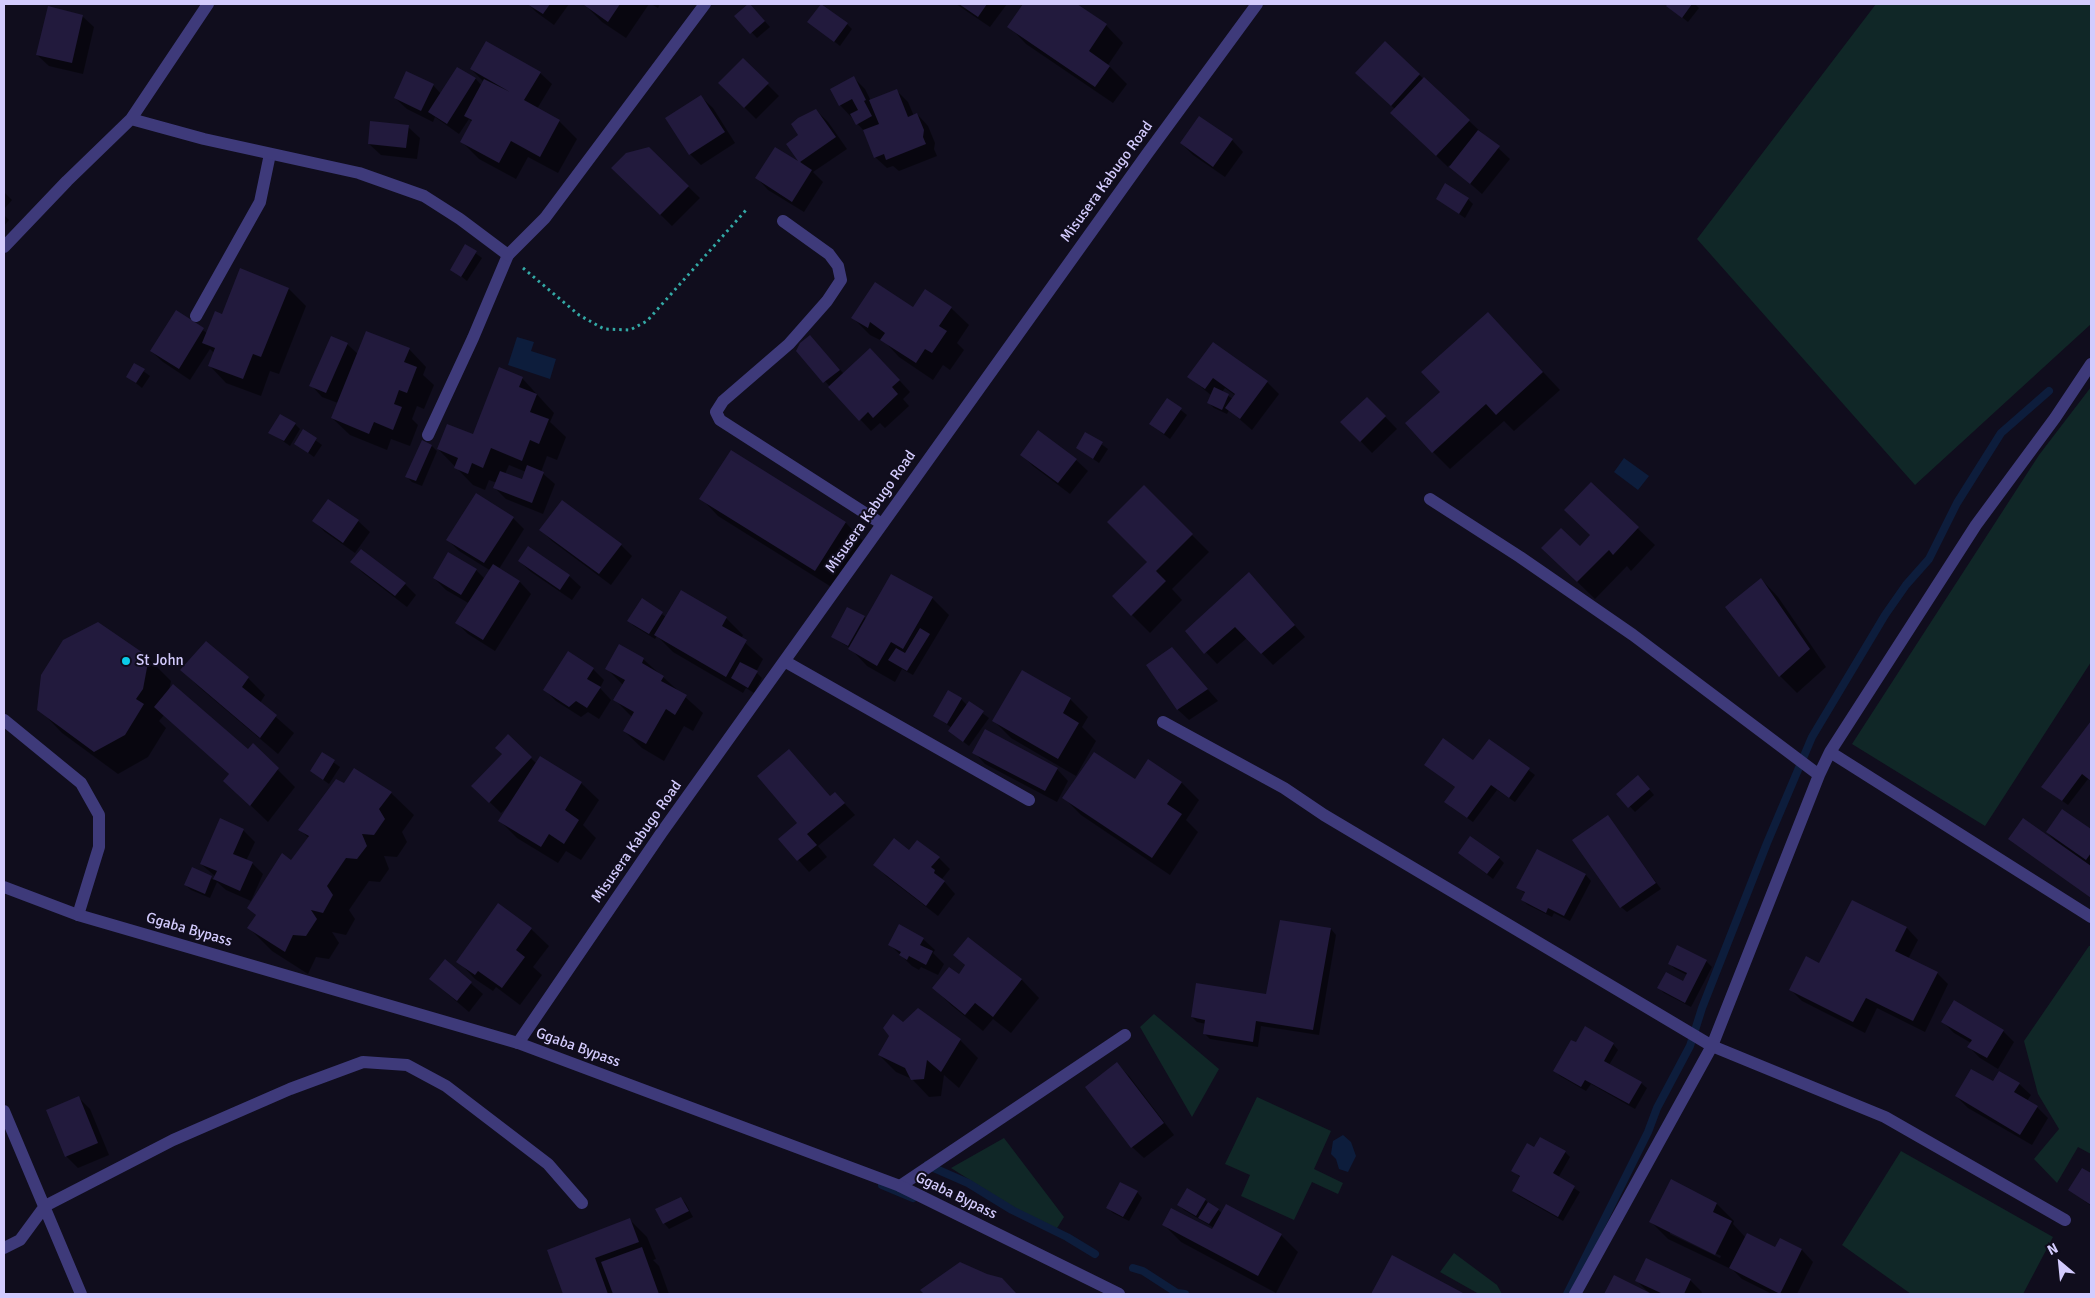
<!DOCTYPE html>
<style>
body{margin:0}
#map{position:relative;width:2095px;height:1298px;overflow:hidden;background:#100d1d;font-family:Signika,sans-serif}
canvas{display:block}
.frame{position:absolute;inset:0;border:5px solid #d3cbfd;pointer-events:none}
.north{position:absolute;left:2035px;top:1238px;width:50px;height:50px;-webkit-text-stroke:4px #100d1d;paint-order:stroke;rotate:332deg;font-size:14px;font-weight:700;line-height:20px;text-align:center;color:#d3cbfd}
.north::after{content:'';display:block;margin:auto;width:18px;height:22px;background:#d3cbfd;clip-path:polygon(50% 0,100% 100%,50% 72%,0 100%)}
</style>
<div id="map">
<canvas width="2095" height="1298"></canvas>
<div class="frame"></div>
<div class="north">N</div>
</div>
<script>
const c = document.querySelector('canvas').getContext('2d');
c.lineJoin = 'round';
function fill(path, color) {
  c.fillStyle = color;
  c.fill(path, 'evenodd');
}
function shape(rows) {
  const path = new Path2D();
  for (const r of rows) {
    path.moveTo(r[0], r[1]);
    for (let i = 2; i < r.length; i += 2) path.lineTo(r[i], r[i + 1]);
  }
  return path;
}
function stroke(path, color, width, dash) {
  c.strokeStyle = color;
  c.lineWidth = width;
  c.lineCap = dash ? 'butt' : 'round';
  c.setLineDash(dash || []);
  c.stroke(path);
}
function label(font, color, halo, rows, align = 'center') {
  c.font = font + ' Signika,sans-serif';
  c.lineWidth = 4;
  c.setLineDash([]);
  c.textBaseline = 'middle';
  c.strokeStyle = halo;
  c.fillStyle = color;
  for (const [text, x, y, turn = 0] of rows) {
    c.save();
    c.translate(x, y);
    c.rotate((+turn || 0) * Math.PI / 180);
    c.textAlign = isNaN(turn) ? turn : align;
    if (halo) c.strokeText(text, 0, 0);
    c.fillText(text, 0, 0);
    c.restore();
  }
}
fill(shape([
 [1876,4,2091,4,2091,324,1915,485,1697,239],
 [2091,387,2091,662,1985,826,1852,744,2039,455],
 [2089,946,2091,946,2091,1154,2078,1147,2057,1183,2034,1159,2059,1129,2038,1094,2024,1041],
 [1154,1014,1219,1069,1192,1117,1140,1027],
 [1257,1097,1331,1131,1314,1169,1343,1183,1338,1194,1312,1182,1294,1220,1241,1196,1250,1175,1225,1164],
 [1004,1138,1064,1217,1054,1233,951,1168],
 [1901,1151,2053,1237,2023,1294,1911,1294,1842,1245],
 [1454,1253,1497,1285,1502,1294,1479,1294,1440,1272]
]), '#102727');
fill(shape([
 [517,337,534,342,531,351,556,359,550,379,508,365],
 [1624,458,1649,476,1638,490,1614,472],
 [1343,1135,1351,1142,1356,1156,1348,1172,1339,1169,1336,1159,1331,1154,1333,1141]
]), '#0d1d3c');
fill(shape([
 [528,4,569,4,554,25,536,12],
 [586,4,649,4,626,38,602,22,585,5],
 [651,4,660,4,658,8],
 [956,4,1007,4,990,27],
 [1025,4,1075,4,1106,25,1123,43,1108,65,1127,84,1113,103,1026,44,1009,26],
 [1670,4,1695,4,1699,8,1688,22,1668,6],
 [755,10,770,27,757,38,736,16],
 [82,16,94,27,83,74,49,66,37,55],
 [809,22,847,24,852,29,840,46],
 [1385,43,1510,159,1482,194,1449,165,1448,167,1403,124,1395,109,1368,84],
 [743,60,779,96,756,119,720,83],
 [457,68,476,79,482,86,484,82,471,69,540,73,552,84,537,109,559,121,577,139,558,173,528,157,516,179,479,159,461,141,472,122,469,119,459,134,435,117,433,122,407,109,395,98,433,85,441,94],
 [854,78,865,89,871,101,896,90,908,102,914,116,917,114,928,126,935,143,934,149,937,156,899,171,893,166,887,168,875,157,866,133,840,105],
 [701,97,713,108,735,143,701,165,690,154],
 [816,110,828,122,847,149,813,172,823,182,804,212,768,190,757,178,803,165,787,144,799,136],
 [408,127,420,138,417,159,381,155,369,144],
 [1232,140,1243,152,1225,177,1193,155,1181,143],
 [648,148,700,198,672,226,613,168],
 [4,192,12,200,4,209],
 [1437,199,1468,199,1473,204,1465,218],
 [4,215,9,220,4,226],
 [466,246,482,258,467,281,452,269],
 [289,289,306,306,279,374,270,371,261,396,226,383,209,365,214,353,210,349,190,380,163,362,151,351,176,312,207,333,223,315],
 [925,291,951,308,969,325,957,343,964,350,950,370,943,365,933,380,899,357,886,343,870,335,853,318,913,309],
 [1488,313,1560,390,1514,431,1504,421,1450,469,1433,452,1442,392],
 [810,337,844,374,882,361,910,392,903,399,909,406,885,428,880,423,871,431,797,351],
 [347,344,358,354,409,349,426,367,423,375,434,385,424,409,417,406,412,419,418,425,410,446,391,439,387,450,350,435,332,418,338,403,322,397,311,385],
 [1213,344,1267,382,1279,394,1252,430,1229,410,1227,414,1214,408,1209,403,1212,396,1189,377],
 [1225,388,1236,396,1233,399,1222,392],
 [135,365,150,376,142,388,128,377],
 [522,378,554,413,550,422,566,437,557,460,547,456,541,472,555,484,543,514,506,499,495,488,497,483,489,480,485,490,473,485,438,449,473,435],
 [509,465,526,472,522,480,505,474],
 [1367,398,1397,429,1372,453,1342,422],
 [1167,399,1187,415,1170,439,1150,424],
 [295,424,300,429,290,446,270,432],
 [303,431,322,445,314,457,296,444],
 [1086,433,1108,449,1099,463,1077,448],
 [432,446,437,451,422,486,412,482,406,476],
 [731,451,846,523,863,541,833,588,718,516,701,498],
 [1021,454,1076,460,1088,471,1070,494,1033,466],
 [1591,484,1655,545,1631,571,1627,566,1595,599,1560,565,1592,536],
 [1144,487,1209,552,1172,589,1182,600,1150,633,1113,596,1148,562],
 [513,518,524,529,499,569,520,582,531,594,495,651,468,634,457,623,470,604,446,590,434,578,449,554,476,570,485,579,491,571,459,551,448,540],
 [314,521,358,521,370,532,355,553,325,532],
 [541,530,621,545,632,556,611,585,552,541],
 [519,561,569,576,581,587,572,600,531,572],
 [352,562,405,584,416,595,407,607,363,573],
 [1249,574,1305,637,1273,665,1247,638,1217,664,1186,631],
 [1761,579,1778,597,1826,667,1797,693,1780,676],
 [932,598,949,615,913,675,902,669,895,682,867,666,850,648,832,637,864,617,866,619],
 [642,600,666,617,726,618,743,635,741,639,763,659,756,672,762,678,754,693,746,688,743,693,673,652,657,636,655,639,634,626,629,621],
 [1172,649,1218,701,1189,720,1177,709],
 [148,658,171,681,169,691,249,751,253,745,295,787,268,822,225,781,230,775,164,715,159,721,166,728,148,757,118,774,62,733,39,709],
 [643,659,703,713,693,731,684,726,664,761,642,748,624,731,632,717,615,700,624,686,606,668],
 [593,669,604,680,600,688,611,700,599,719,588,712,581,717,556,701,545,690],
 [182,670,248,678,265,695,260,703,294,733,278,754,199,687],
 [1023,672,1070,699,1088,717,1082,727,1096,741,1076,776,1011,738,994,721],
 [961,699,967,705,969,703,989,718,969,746,949,731,952,728,935,716],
 [2091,723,2091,781,2088,779,2068,805,2043,787],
 [508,736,536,763,540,757,581,783,599,800,583,825,596,838,581,860,566,851,558,863,517,838,500,821,508,806,501,813,473,786,503,754],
 [1490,740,1535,775,1515,802,1497,790,1473,822,1451,807,1456,788,1425,765,1474,762],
 [974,752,1057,769,1068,781,1057,802,985,764],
 [322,754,340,767,329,784,311,771],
 [1149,761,1182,783,1199,800,1186,820,1198,832,1170,875,1081,815,1064,798,1135,781],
 [1643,782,1654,795,1635,812,1618,794],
 [344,785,391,793,414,815,402,832,407,842,397,857,384,856,389,869,380,882,369,881,349,910,355,919,346,935,332,932,339,943,329,959,316,957,308,974,272,951,249,928,257,916,249,908,292,862,309,838,300,830],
 [835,793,855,815,818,846,827,857,809,872,780,839],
 [2062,810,2091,830,2091,898,2010,839,2057,843,2047,832],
 [1608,817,1661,889,1627,912,1621,907],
 [243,830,255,842,246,861,252,863,263,874,251,901,226,890,217,882,210,898,191,890,185,885,192,868,214,880,216,877,201,864],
 [1538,850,1586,875,1591,881,1570,921,1554,913,1552,917,1528,905,1522,900,1526,894,1518,888],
 [909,852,939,858,950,869,942,879,955,894,938,916,886,876,875,864],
 [1459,853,1499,858,1504,863,1493,879],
 [1852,901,1907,928,1918,940,1908,959,1937,973,1948,984,1925,1032,1877,1008,1865,1033,1802,1001,1791,990,1820,965],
 [531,929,549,946,533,967,542,975,520,1005,496,987,493,991,475,979,458,961],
 [1331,929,1336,935,1319,1035,1261,1026,1258,1047,1210,1039,1204,1033,1206,1024,1197,1022,1192,1017,1267,996],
 [923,939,935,950,933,953,944,964,938,975,921,967,919,970,912,966,890,945],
 [968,939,1022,980,1039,998,1011,1033,993,1019,983,1031,951,1005,934,988,959,975,966,966,955,955],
 [445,961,483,994,469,1012,430,979],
 [1706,961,1712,967,1691,1007,1664,993,1659,988,1684,983,1687,975,1675,969,1669,963],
 [1943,1022,2003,1031,2014,1042,1998,1069,1980,1058,1969,1047,1971,1043,1954,1033],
 [904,1023,960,1040,978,1058,959,1088,944,1075,941,1096,929,1097,912,1079,896,1072,879,1055],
 [1576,1044,1613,1044,1618,1050,1609,1065,1641,1083,1647,1088,1635,1109,1591,1084,1586,1091,1560,1076,1555,1071],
 [1117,1064,1129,1076,1174,1135,1144,1158,1132,1147],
 [1993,1083,2019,1084,2031,1095,2027,1101,2037,1107,2048,1118,2032,1145,1968,1108,1956,1096],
 [79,1098,90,1109,109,1155,78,1168,66,1156],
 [1534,1149,1565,1152,1570,1157,1558,1178,1580,1192,1563,1221,1519,1196,1513,1191,1521,1178,1513,1171],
 [2083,1169,2091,1175,2091,1206,2070,1190],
 [1671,1181,1717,1204,1734,1221,1733,1224,1746,1238,1775,1249,1780,1239,1802,1250,1813,1262,1797,1294,1772,1294,1742,1279,1733,1270,1668,1239,1651,1222],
 [1670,1231,1721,1256,1720,1258,1670,1234],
 [1137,1192,1142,1198,1129,1221,1113,1213,1107,1207],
 [681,1198,686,1204,693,1217,669,1229,664,1223],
 [1205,1200,1222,1213,1281,1235,1298,1252,1276,1293,1181,1242,1164,1225,1212,1231,1214,1228,1184,1210,1179,1205],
 [630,1220,647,1237,656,1259,653,1260,659,1266,669,1294,565,1294,548,1250],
 [1392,1256,1462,1294,1372,1294],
 [1647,1260,1690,1280,1702,1292,1701,1294,1650,1294,1637,1281],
 [986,1276,1002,1279,1017,1294,925,1294,922,1290]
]), '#0007');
stroke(shape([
 [927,1165,968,1183,1012,1210,1067,1237,1095,1254],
 [882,1185,913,1198],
 [1133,1268,1143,1271,1177,1293,1185,1294],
 [1567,1294,1648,1132,1657,1108,1690,1046,1702,1008,1767,843,1812,737,1885,615,1906,585,1929,559,1957,503,2001,433,2049,391]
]), '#0d1d3c', 8);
fill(shape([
 [527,4,550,4,543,14],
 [585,4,620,4,608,22,584,5],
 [748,4,750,4,765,21,750,34,734,16],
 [821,4,848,23,834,42,807,22],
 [959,4,987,4,978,17],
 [1023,4,1077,4,1107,24,1089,51,1110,66,1095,87,1007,27],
 [1668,4,1692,4,1682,18,1666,6],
 [48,6,83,15,72,63,36,55],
 [486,41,541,72,524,100,560,120,540,157,511,141,499,163,460,142,472,120,464,116,484,79,510,92,470,69],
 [1385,41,1420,74,1391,106,1355,73],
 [743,58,769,83,744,108,718,83],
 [457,67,476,78,447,124,428,112],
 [406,71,434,84,421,111,394,98],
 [854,76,866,100,864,101,872,116,856,125,850,114,858,110,852,99,839,106,830,89],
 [1424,77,1470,120,1436,156,1390,113],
 [897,89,908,117,917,113,924,130,923,137,926,144,886,160,884,154,874,158,863,130,879,124,869,100],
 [701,95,725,132,689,155,665,118],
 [816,109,836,137,800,162,812,170,792,202,755,178,775,147,798,161,786,144,798,135,791,124,798,118],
 [1199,116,1233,139,1213,167,1180,143],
 [370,121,409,125,406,148,368,144],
 [1478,130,1500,146,1470,184,1449,167],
 [649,147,689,186,660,215,611,168,626,153],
 [1445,183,1469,198,1459,214,1436,199],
 [465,244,477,251,461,277,450,270],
 [240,268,289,288,261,357,253,354,243,379,208,366,215,348,202,343,215,311,222,314],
 [875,282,913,307,925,289,952,307,939,326,947,331,932,353,925,349,916,363,880,340,885,333,870,322,868,328,851,318],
 [176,310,204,328,179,369,150,351],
 [1488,312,1543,372,1496,415,1486,404,1432,453,1405,423,1440,392,1421,372],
 [366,331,410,348,404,362,417,367,407,393,399,390,394,404,402,407,393,430,374,422,369,434,331,418],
 [810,335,840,370,823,383,796,351,800,343],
 [331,336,348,343,326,393,309,386],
 [1213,342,1268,381,1240,419,1225,408,1235,394,1213,378,1205,389,1187,377],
 [870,348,900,380,892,387,898,394,873,418,868,412,859,421,828,387],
 [134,363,145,369,136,383,126,377],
 [499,367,523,377,519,387,537,394,530,412,549,419,539,444,530,440,522,461,491,448,483,468,472,463,468,474,454,468,458,458,437,449,447,424,473,434],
 [1214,387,1229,394,1222,410,1207,403],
 [1367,397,1386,416,1360,442,1340,422],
 [1167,398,1182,408,1164,434,1149,424],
 [280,414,296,423,284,441,268,433],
 [303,429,317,438,308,453,294,444],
 [1038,430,1077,459,1058,483,1020,455],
 [1085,432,1103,442,1093,459,1076,448],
 [422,440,432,445,416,481,405,477],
 [731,450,846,522,815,571,699,499],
 [527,465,544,472,532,503,493,488,500,471,522,479],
 [1591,482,1639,527,1613,555,1609,550,1577,582,1541,548,1561,528,1580,546,1590,535,1564,510],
 [1144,485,1193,534,1156,571,1166,581,1131,616,1112,596,1147,562,1107,522],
 [476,493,514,517,484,563,446,540],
 [328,499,359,520,343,543,312,521],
 [562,500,622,544,599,574,539,530],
 [528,546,570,575,560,590,518,561],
 [361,549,406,583,395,596,350,562],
 [448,552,477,569,461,595,433,578],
 [493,564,520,581,483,640,455,623],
 [1249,572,1295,625,1261,654,1235,627,1204,654,1185,631],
 [891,574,933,597,903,649,891,642,877,666,848,649],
 [1761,578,1810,649,1779,677,1725,607],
 [681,590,727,617,722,626,747,640,726,677,654,635],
 [642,598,663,612,649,634,627,621],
 [847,607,865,616,848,646,831,637],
 [98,622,149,657,143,689,136,699,144,704,125,735,94,752,37,710,41,675,63,640],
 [920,628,930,634,907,671,888,660,896,648,905,653],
 [206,641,249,677,242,687,277,715,260,738,180,670],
 [619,644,644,658,642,663,664,676,661,681,687,695,675,715,666,709,646,744,623,731,634,712,613,700,625,680,605,669],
 [1172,647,1208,689,1177,710,1146,665],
 [568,651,594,668,587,679,601,687,587,708,576,701,569,707,543,690],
 [740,662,758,671,748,688,731,678],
 [1022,670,1071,698,1063,713,1079,723,1058,759,992,721],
 [173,684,248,749,253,743,279,768,250,806,223,781,229,774,154,707],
 [948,690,962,698,947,724,933,716],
 [969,701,984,711,963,742,948,731],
 [2091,721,2091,781,2082,774,2062,801,2041,787],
 [985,729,1058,768,1045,791,972,753],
 [508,734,532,757,489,803,471,786,502,754,495,748],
 [1443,738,1473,760,1489,739,1530,768,1509,798,1491,785,1467,818,1444,802,1455,787,1424,765],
 [789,749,830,796,835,792,845,803,807,834,817,845,797,861,778,839,797,823,757,776],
 [322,752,335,760,323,780,310,771],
 [1094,752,1135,779,1148,759,1182,782,1167,804,1182,814,1152,858,1062,798],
 [540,756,582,782,565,810,579,820,564,844,549,834,541,847,498,821],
 [354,768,392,792,379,809,385,819,374,835,362,834,367,846,357,859,346,858,327,886,333,895,323,913,311,910,317,919,306,936,293,935,285,952,247,928,256,915,247,908,282,853,291,860,309,836,298,830,336,779,344,783],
 [1638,775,1650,789,1628,808,1616,794],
 [2062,809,2091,829,2091,853,2086,860,2046,832],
 [1608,815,1656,883,1620,908,1572,840],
 [220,818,244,829,233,854,253,862,240,891,213,879,217,871,200,864],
 [2023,818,2091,866,2091,898,2008,839],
 [1470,836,1500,857,1487,874,1458,853],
 [894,838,909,850,917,840,940,857,931,867,935,870,934,873,945,881,926,906,873,865],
 [1537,849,1586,874,1564,916,1548,908,1546,913,1521,900,1525,892,1516,888],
 [192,867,212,876,205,894,184,885],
 [1852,900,1907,927,1895,951,1938,972,1913,1021,1866,998,1853,1022,1789,990,1806,956,1819,963],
 [498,903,532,928,516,950,525,957,502,988,478,971,475,975,456,962],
 [1280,920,1331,928,1313,1030,1256,1021,1253,1042,1203,1034,1205,1020,1191,1017,1196,983,1266,994],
 [899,924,924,938,920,945,933,951,926,965,909,956,907,960,899,955,901,952,888,945],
 [968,937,1022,979,993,1017,975,1003,965,1015,932,988,949,967,959,974,965,965,953,955],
 [1677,945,1707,960,1685,1003,1657,988,1666,972,1683,981,1687,973,1668,964],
 [445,959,472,982,457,1001,429,979],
 [1954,1000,2004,1030,1987,1058,1967,1047,1972,1040,1941,1022],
 [918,1008,961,1039,941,1072,927,1060,924,1079,911,1080,905,1068,878,1055,889,1036,883,1028,893,1014,903,1022],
 [1585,1026,1614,1043,1604,1061,1642,1082,1629,1104,1585,1080,1581,1087,1553,1071,1571,1040,1576,1042],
 [1117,1062,1164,1123,1131,1148,1085,1087],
 [1971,1069,1993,1081,1999,1071,2020,1083,2014,1092,2038,1106,2020,1135,1955,1096],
 [79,1096,98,1143,65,1157,46,1110],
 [1540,1137,1566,1151,1553,1173,1575,1186,1558,1217,1512,1191,1520,1176,1511,1171,1527,1143,1534,1147],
 [2082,1168,2091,1173,2091,1205,2068,1190],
 [1671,1179,1717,1203,1713,1212,1732,1221,1715,1255,1649,1222],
 [1120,1182,1138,1191,1123,1217,1106,1208],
 [1187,1188,1206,1199,1196,1216,1177,1205],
 [681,1197,689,1211,663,1224,655,1209],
 [1208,1202,1219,1209,1209,1224,1198,1218],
 [1226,1204,1282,1234,1258,1276,1162,1225,1171,1208,1212,1229],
 [630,1218,639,1242,595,1258,608,1294,563,1294,547,1250],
 [1747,1233,1775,1247,1780,1238,1802,1249,1780,1294,1729,1268],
 [642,1247,659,1294,613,1294,601,1262],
 [1392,1255,1463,1293,1462,1294,1371,1294],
 [1646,1258,1691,1279,1684,1294,1663,1294,1635,1281],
 [960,1262,987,1274,1002,1278,1017,1294,924,1294,920,1290],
 [1614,1275,1652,1294,1604,1294]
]), '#221a3d');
stroke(shape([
 [523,268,579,315,604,329,630,330,647,321,747,209]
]), '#33a9a6', 3, [2.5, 4]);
stroke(shape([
 [783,221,829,254,838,266,841,280,827,301,789,344,723,401,716,412,720,420,882,524],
 [196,316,260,202,270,154],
 [428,435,473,338,508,255],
 [4,720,81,783,99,815,99,847,78,915]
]), '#3e3a7a', 12);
stroke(shape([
 [131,119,208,4],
 [4,247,67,181,131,119,204,139,359,173,424,196,460,219,508,255,545,218,705,4],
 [786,662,1029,800],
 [1163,722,1284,788,1324,815,1712,1046,1819,775,1633,635,1520,557,1430,499],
 [1830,752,1976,525,2055,418,2091,364],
 [1819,775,1830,752,2091,917],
 [518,1043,662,832,1147,154,1257,4],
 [4,1111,81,1294],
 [900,1186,1125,1035],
 [4,1248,20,1240,45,1206,173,1140,290,1089,363,1062,407,1065,446,1086,548,1164,582,1203],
 [1575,1294,1712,1046,1885,1117,2065,1220]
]), '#3e3a7a', 12);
stroke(shape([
 [4,887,78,915,518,1043,900,1186,1119,1294]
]), '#3e3a7a', 12);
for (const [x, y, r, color] of [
 [126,661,5,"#0bcbe8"]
]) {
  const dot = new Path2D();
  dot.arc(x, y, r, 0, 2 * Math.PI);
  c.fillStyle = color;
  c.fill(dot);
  stroke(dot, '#100d1d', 2);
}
label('15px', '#d3cbfd', '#100d1d', [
 ["Misusera Kabugo Road",1107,182,-54],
 ["Misusera Kabugo Road",871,512,-55],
 ["Misusera Kabugo Road",637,842,-55],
 ["Ggaba Bypass",189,930,16],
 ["Ggaba Bypass",578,1048,20],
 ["Ggaba Bypass",956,1196,26]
]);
label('15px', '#d3cbfd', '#100d1d', [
 ["St John",136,661]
], 'left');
</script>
